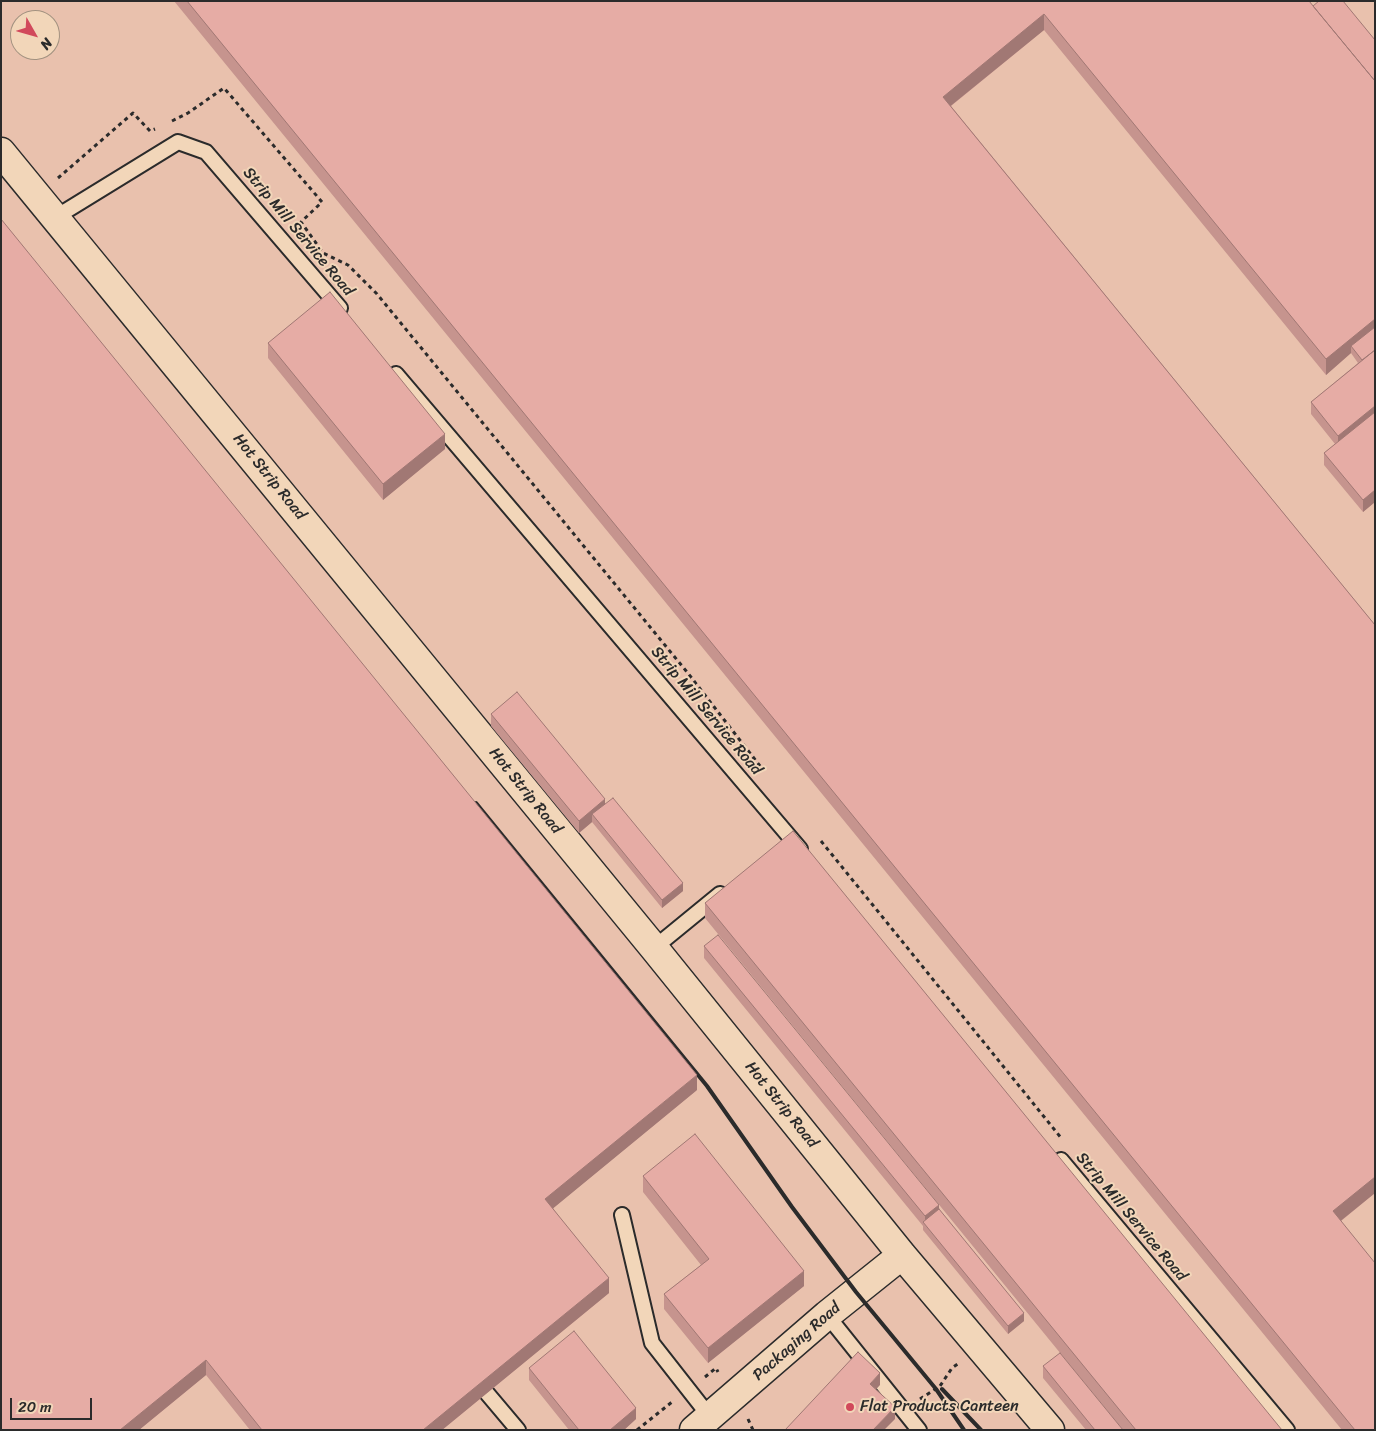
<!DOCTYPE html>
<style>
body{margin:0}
#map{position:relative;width:1376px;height:1431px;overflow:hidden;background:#f0ceb5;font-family:Sriracha,sans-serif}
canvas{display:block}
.frame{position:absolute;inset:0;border:2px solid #2b2b2b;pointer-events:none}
.north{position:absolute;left:10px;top:10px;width:50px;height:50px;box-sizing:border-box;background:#f2d6b9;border:1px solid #a29280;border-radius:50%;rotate:128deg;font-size:14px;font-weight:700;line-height:20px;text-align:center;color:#2b2b2b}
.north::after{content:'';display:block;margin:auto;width:18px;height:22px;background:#d1495b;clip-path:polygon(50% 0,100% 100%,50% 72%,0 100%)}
.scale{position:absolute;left:10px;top:1398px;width:82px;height:22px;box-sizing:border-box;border:2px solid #2b2b2b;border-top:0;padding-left:6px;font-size:15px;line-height:18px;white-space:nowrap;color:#2b2b2b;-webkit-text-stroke:4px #f2d6b9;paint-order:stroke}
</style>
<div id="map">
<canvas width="1376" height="1431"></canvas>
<div class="frame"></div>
<div class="north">N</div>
<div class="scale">20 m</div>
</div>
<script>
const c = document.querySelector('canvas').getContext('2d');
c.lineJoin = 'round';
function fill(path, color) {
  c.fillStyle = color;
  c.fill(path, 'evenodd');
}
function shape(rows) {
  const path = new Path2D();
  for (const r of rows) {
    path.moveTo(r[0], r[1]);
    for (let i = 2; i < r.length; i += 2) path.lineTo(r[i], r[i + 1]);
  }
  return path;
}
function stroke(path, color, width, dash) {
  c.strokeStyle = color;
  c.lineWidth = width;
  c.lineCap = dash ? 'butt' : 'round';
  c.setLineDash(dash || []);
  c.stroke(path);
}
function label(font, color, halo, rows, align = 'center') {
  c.font = font + ' Sriracha,sans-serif';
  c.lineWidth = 4;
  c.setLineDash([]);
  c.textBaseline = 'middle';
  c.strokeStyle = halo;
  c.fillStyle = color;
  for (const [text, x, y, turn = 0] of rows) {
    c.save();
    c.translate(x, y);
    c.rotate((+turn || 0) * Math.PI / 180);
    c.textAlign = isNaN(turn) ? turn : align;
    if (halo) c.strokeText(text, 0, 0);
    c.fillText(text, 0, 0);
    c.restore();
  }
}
fill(shape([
 [1,1,1375,1,1375,1430,1,1430],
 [20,20,50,20,50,50,20,50]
]), '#e9c1ad');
const service = shape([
 [56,217,178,142,206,152,340,308],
 [396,374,800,849],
 [654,948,720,894],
 [1061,1160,1287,1430],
 [622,1215,652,1343,710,1417],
 [827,1315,919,1430],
 [475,1379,518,1430]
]);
const minor = shape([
 [1,152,654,948,902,1255,1050,1430],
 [694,1430,827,1315,902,1255]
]);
stroke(service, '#2b2b2b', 18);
stroke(minor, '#2b2b2b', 31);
stroke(shape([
 [172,121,188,113,224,88,322,202,301,222,323,253,348,265,377,294,687,672,760,766],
 [58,178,133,113,150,131,155,129],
 [821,841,1062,1139],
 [705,1377,716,1368,718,1372],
 [920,1399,940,1386,952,1368,959,1363],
 [748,1419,753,1430],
 [637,1430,672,1402]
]), '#2b2b2b', 3, [4, 4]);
stroke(service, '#f2d6b9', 14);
stroke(minor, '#f2d6b9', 28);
stroke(shape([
 [476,803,707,1086,792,1207,856,1292,936,1389,964,1430],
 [942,1389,981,1430]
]), '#2b2b2b', 4);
fill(shape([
 [174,1,1309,1,1313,6,1375,40,1375,502,1363,512,1324,465,1324,453,1335,444,1311,414,1311,402,1358,363,1351,353,1326,375,1044,30,951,106,1375,625,1375,1193,1341,1221,1375,1430,1342,1430],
 [268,343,445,449,383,500,268,358],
 [491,714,605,804,683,891,662,908,592,822,579,833,491,726],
 [705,903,1282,1430,1123,1430,705,918],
 [704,946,939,1209,1024,1321,1008,1334,923,1230,923,1226,704,958],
 [697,1090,553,1208,609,1293,442,1430,250,1430,206,1375,139,1430,1,1430],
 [643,1176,804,1286,708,1363,664,1309,664,1294,701,1265,643,1192],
 [1043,1366,1123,1430,1086,1430,1043,1378],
 [529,1368,636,1419,624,1430,569,1430,529,1380]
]), '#c6948e');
fill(shape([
 [1044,14,1044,30,943,112,943,97],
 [1375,319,1375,334,1351,346,1351,353,1326,375,1326,359],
 [1375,406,1375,418,1338,448,1338,436],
 [445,434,445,449,383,500,383,484],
 [1375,490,1375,502,1363,512,1363,500],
 [605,799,605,811,592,814,592,822,579,833,579,821],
 [683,883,683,891,662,908,662,900],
 [697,1075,697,1090,545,1215,545,1199],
 [1375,1177,1375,1193,1333,1227,1333,1211],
 [939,1205,939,1217,925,1224,925,1216],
 [804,1271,804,1286,708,1363,708,1348],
 [609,1278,609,1293,442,1430,423,1430],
 [1024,1313,1024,1321,1008,1334,1008,1326],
 [206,1360,206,1375,139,1430,120,1430],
 [880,1373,880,1385,870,1396,870,1384],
 [895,1407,895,1419,884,1430,873,1430],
 [636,1408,636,1419,624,1430,610,1430]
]), '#a17874');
const building = shape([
 [187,1,1309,1,1375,81,1375,319,1326,359,1044,14,943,97,1375,625,1375,1177,1333,1211,1375,1263,1375,1430,1355,1430,187,1],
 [1319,1,1343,1,1375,40,1375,81,1313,6,1319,1],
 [1,219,697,1075,545,1199,609,1278,423,1430,262,1430,206,1360,120,1430,1,1430,1,219],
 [330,292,445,434,383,484,268,343,330,292],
 [1375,327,1375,350,1362,360,1351,346,1375,327],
 [1375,350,1375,406,1338,436,1311,402,1375,350],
 [1375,412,1375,490,1363,500,1324,453,1375,412],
 [517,692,605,799,579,821,491,714,517,692],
 [613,798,683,883,662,900,592,814,613,798],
 [793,831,1282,1430,1136,1430,705,903,793,831],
 [718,935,939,1205,925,1216,704,946,718,935],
 [695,1134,804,1271,708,1348,664,1294,709,1259,643,1176,695,1134],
 [939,1209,1024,1313,1008,1326,923,1222,939,1209],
 [574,1331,636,1408,610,1430,579,1430,529,1368,574,1331],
 [858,1352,880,1373,870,1384,895,1407,873,1430,785,1430,858,1352],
 [1060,1353,1123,1430,1095,1430,1043,1366,1060,1353]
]);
fill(building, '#e6aca5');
stroke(building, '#a17874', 1);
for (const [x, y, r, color] of [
 [850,1407,5,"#d1495b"]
]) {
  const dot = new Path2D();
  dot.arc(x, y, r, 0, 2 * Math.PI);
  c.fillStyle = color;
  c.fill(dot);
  stroke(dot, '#f2d6b9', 2);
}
label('16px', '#2b2b2b', '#f2d6b9', [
 ["Strip Mill Service Road",298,232,50],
 ["Hot Strip Road",269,477,51],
 ["Strip Mill Service Road",706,711,50],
 ["Hot Strip Road",525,791,51],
 ["Hot Strip Road",781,1105,51],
 ["Strip Mill Service Road",1131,1217,50],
 ["Packaging Road",797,1342,-41]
]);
label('16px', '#2b2b2b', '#f2d6b9', [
 ["Flat Products Canteen",860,1407]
], 'left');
</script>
